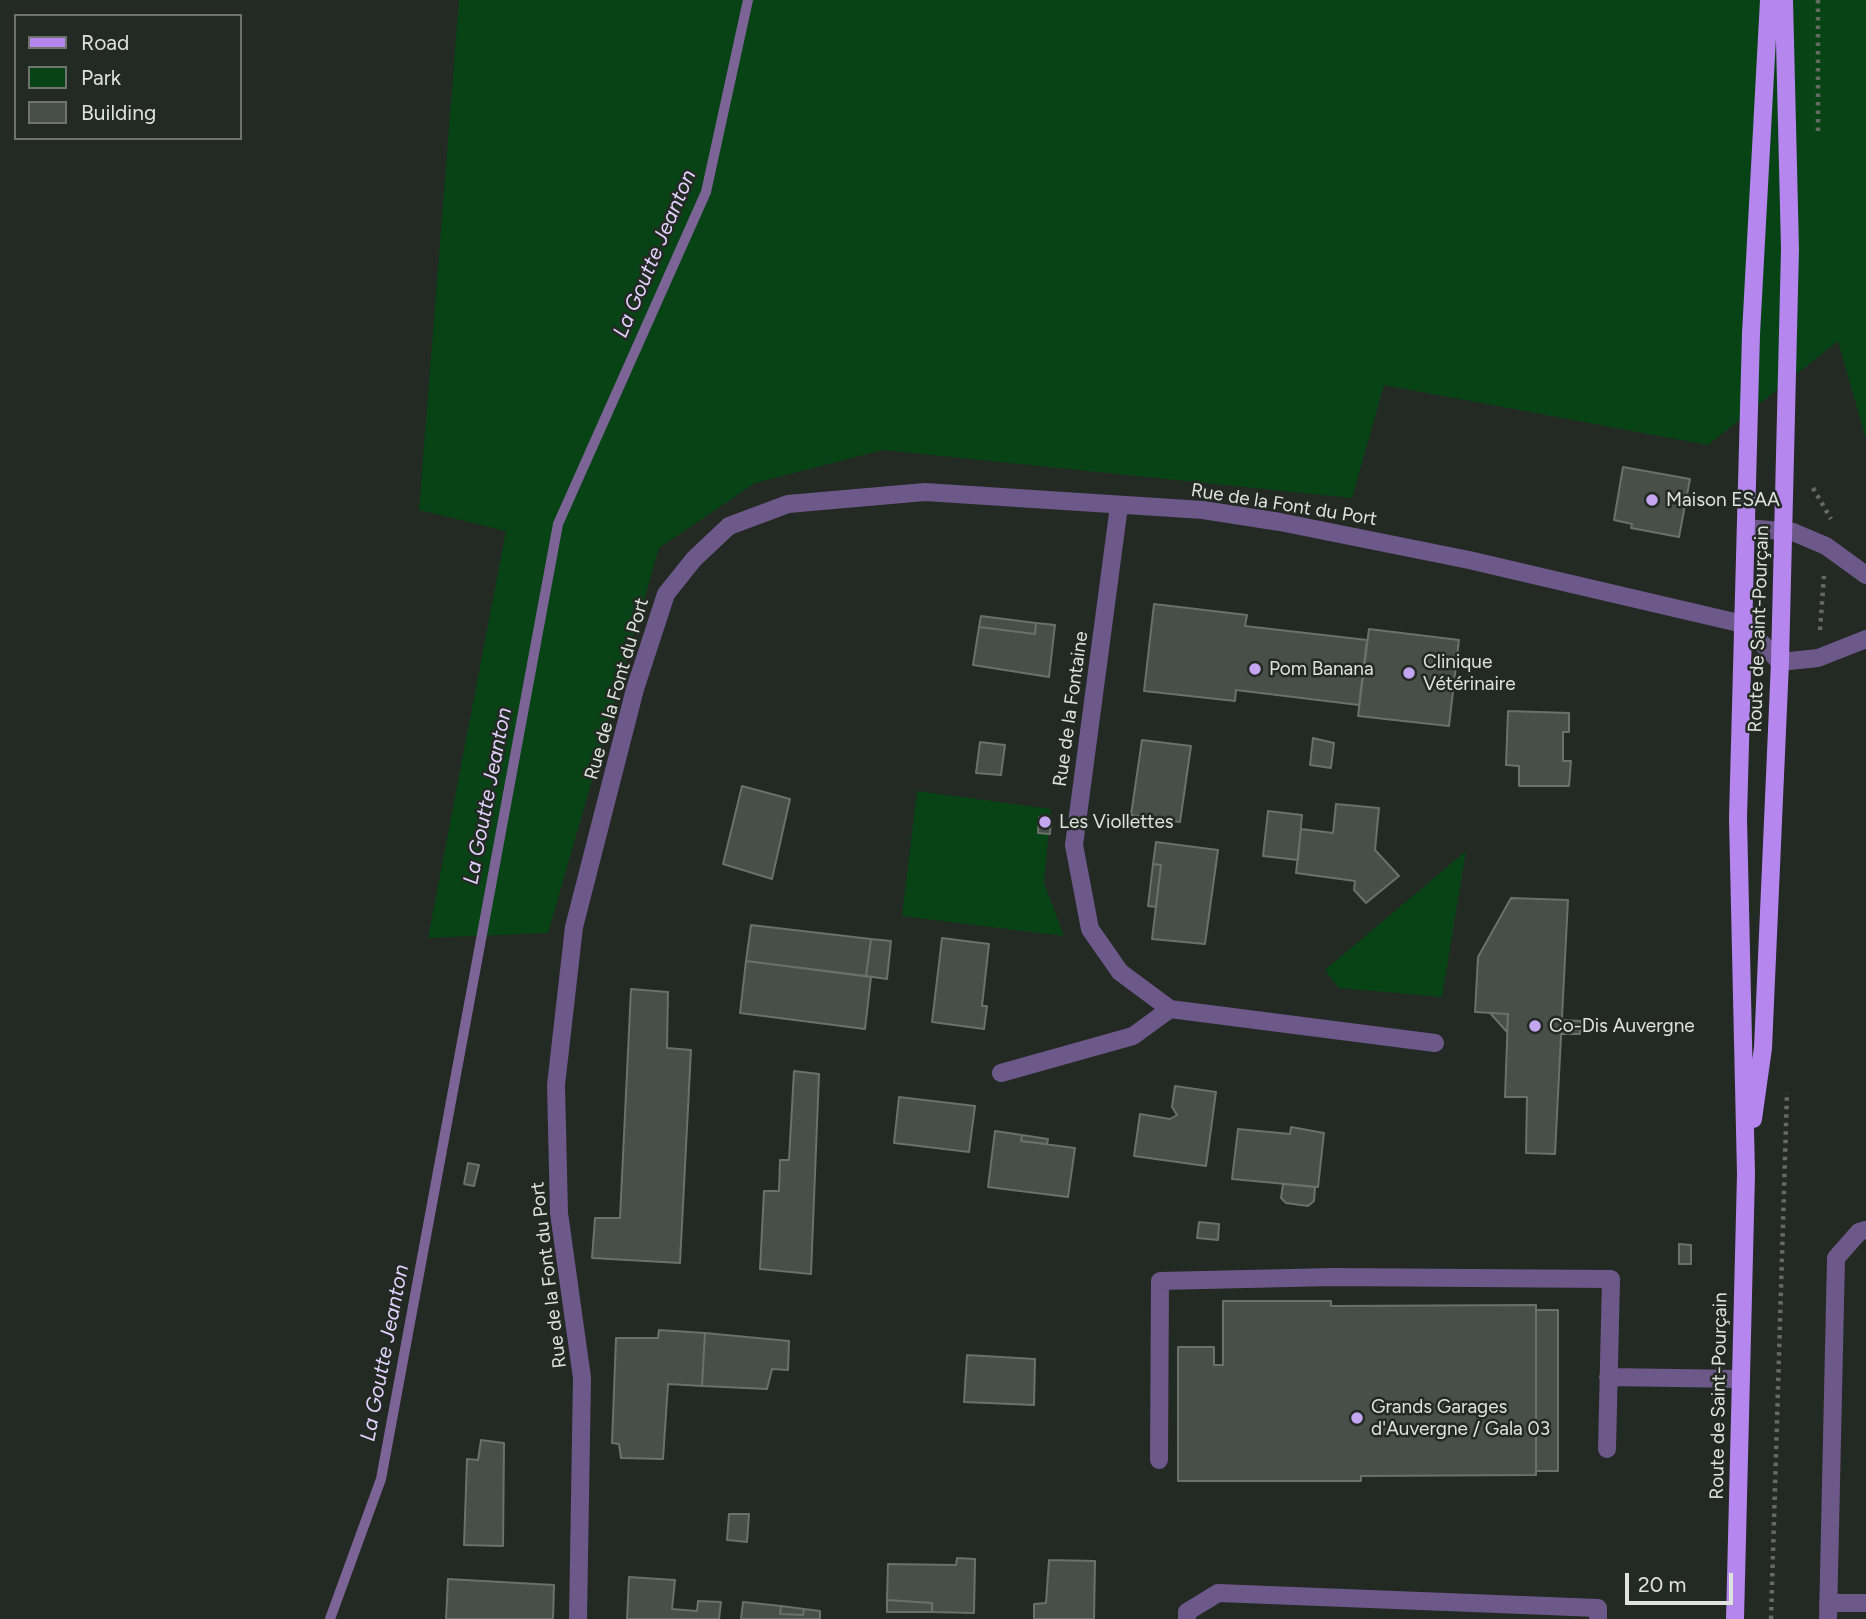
<!DOCTYPE html>
<meta charset="utf-8">
<style>
body{margin:0}
#map{position:relative;width:1866px;height:1619px;overflow:hidden;background:#232923;font-family:Figtree,sans-serif}
canvas{display:block}
.legend{position:absolute;left:14px;top:14px;width:228px;height:126px;box-sizing:border-box;background:#232923;border:2px solid #6e736e;margin:0;padding:9px 12px;list-style:none;font-size:21px;color:#dfe3df}
.legend li{display:flex;align-items:center;gap:14px;height:35px}
.legend b{width:35px;border:2px solid #6e736e}
.scale{position:absolute;left:1625px;top:1573px;width:108px;height:32px;box-sizing:border-box;border:4px solid #dfe3df;border-top:0;padding-left:9px;font-size:21px;line-height:24px;white-space:nowrap;color:#dfe3df;-webkit-text-stroke:5px #232923;paint-order:stroke}
</style>
<div id="map">
<canvas width="1866" height="1619"></canvas>
<ul class="legend">
<li><b style="height:9px;background:#b486ee"></b>Road</li>
<li><b style="height:19px;background:#084316"></b>Park</li>
<li><b style="height:19px;background:#484f49"></b>Building</li>
</ul>
<div class="scale">20 m</div>
</div>
<script>
const c = document.querySelector('canvas').getContext('2d');
c.lineJoin = 'round';
function fill(path, color) {
  c.fillStyle = color;
  c.fill(path, 'evenodd');
}
function shape(rows) {
  const path = new Path2D();
  for (const r of rows) {
    path.moveTo(r[0], r[1]);
    for (let i = 2; i < r.length; i += 2) path.lineTo(r[i], r[i + 1]);
  }
  return path;
}
function stroke(path, color, width, dash) {
  c.strokeStyle = color;
  c.lineWidth = width;
  c.lineCap = dash ? 'butt' : 'round';
  c.setLineDash(dash || []);
  c.stroke(path);
}
function label(font, color, halo, rows, align = 'center') {
  c.font = font + ' Figtree,sans-serif';
  c.lineWidth = 5;
  c.setLineDash([]);
  c.textBaseline = 'middle';
  c.strokeStyle = halo;
  c.fillStyle = color;
  for (const [text, x, y, turn = 0] of rows) {
    c.save();
    c.translate(x, y);
    c.rotate((+turn || 0) * Math.PI / 180);
    c.textAlign = isNaN(turn) ? turn : align;
    if (halo) c.strokeText(text, 0, 0);
    c.fillText(text, 0, 0);
    c.restore();
  }
}
fill(shape([
 [459,0,1866,0,1866,439,1838,341,1708,445,1384,385,1352,498,883,450,755,483,659,548,548,933,428,938,506,531,419,510],
 [917,791,1051,809,1044,883,1064,936,902,916],
 [1466,851,1442,997,1339,988,1325,970]
]), '#084316');
stroke(shape([
 [330,1619,381,1479,558,524,706,192,748,0]
]), '#7c6496', 10);
const building = shape([
 [1623,467,1690,479,1679,537,1631,528,1632,524,1614,520,1623,467],
 [1154,604,1247,615,1245,626,1367,640,1359,705,1236,690,1235,701,1144,691,1154,604],
 [981,616,1036,623,1035,634,979,627,981,616],
 [1036,623,1055,625,1049,677,973,665,979,627,1035,634,1036,623],
 [1369,629,1459,640,1449,726,1358,716,1369,629],
 [1508,711,1569,713,1569,732,1563,732,1563,761,1571,761,1569,786,1519,786,1519,766,1506,765,1508,711],
 [1313,738,1334,743,1331,768,1310,765,1313,738],
 [1142,740,1191,746,1180,822,1131,815,1142,740],
 [980,742,1005,745,1001,775,976,773,980,742],
 [742,786,790,799,772,879,723,864,742,786],
 [1336,804,1379,808,1375,850,1399,876,1366,903,1354,890,1355,881,1296,873,1301,829,1333,833,1336,804],
 [1268,811,1302,815,1298,860,1263,856,1268,811],
 [1039,817,1051,818,1050,834,1038,833,1039,817],
 [1156,842,1218,850,1205,944,1152,939,1161,865,1153,864,1156,842],
 [1153,864,1161,865,1156,907,1148,906,1153,864],
 [1511,898,1568,900,1555,1154,1526,1153,1527,1097,1505,1097,1508,1014,1475,1012,1478,957,1511,898],
 [751,925,871,939,866,976,746,961,751,925],
 [942,938,989,944,982,1006,987,1006,984,1029,932,1022,942,938],
 [871,939,891,941,887,979,866,976,871,939],
 [746,961,871,977,865,1029,740,1013,746,961],
 [631,989,668,992,667,1048,691,1050,680,1263,592,1258,595,1218,620,1218,631,989],
 [1490,1013,1508,1014,1507,1032,1490,1013],
 [1563,1020,1581,1021,1580,1034,1562,1034,1563,1020],
 [794,1071,819,1074,811,1274,760,1269,764,1191,779,1191,780,1160,789,1160,794,1071],
 [1175,1086,1216,1092,1206,1166,1134,1156,1140,1114,1170,1119,1177,1115,1172,1107,1175,1086],
 [899,1097,975,1106,969,1152,894,1143,899,1097],
 [1291,1127,1324,1133,1318,1187,1232,1179,1238,1129,1290,1134,1291,1127],
 [995,1131,1022,1135,1021,1141,1075,1148,1068,1197,988,1187,995,1131],
 [1022,1135,1048,1139,1047,1144,1021,1141,1022,1135],
 [468,1163,479,1165,474,1186,464,1184,468,1163],
 [1283,1184,1315,1187,1314,1201,1308,1206,1286,1203,1281,1198,1283,1184],
 [1199,1222,1219,1224,1218,1240,1197,1238,1199,1222],
 [1679,1244,1691,1245,1691,1264,1679,1264,1679,1244],
 [1223,1301,1331,1301,1331,1306,1536,1305,1536,1475,1361,1476,1361,1481,1178,1481,1178,1347,1214,1347,1214,1365,1223,1365,1223,1301],
 [1536,1310,1558,1310,1558,1471,1536,1471,1536,1310],
 [659,1330,705,1333,702,1386,668,1384,663,1459,621,1458,619,1444,612,1443,616,1338,658,1338,659,1330],
 [705,1333,789,1341,788,1370,772,1369,767,1389,702,1386,705,1333],
 [967,1355,1035,1359,1034,1405,964,1402,967,1355],
 [481,1440,504,1443,503,1546,464,1545,467,1459,478,1460,481,1440],
 [729,1514,749,1514,747,1542,727,1540,729,1514],
 [957,1558,975,1559,974,1613,932,1612,932,1603,887,1600,888,1564,956,1565,957,1558],
 [1049,1560,1095,1561,1094,1619,1034,1619,1034,1604,1046,1603,1049,1560],
 [629,1577,675,1580,672,1609,697,1611,698,1601,721,1602,719,1619,627,1619,629,1577],
 [448,1579,554,1585,553,1619,446,1619,448,1579],
 [887,1600,932,1603,932,1612,887,1612,887,1600],
 [743,1602,781,1606,780,1614,803,1615,804,1609,820,1611,820,1619,741,1619,743,1602],
 [781,1606,804,1609,803,1615,780,1614,781,1606]
]);
fill(building, '#484f49');
stroke(building, '#6a716a', 2);
stroke(shape([
 [1818,0,1818,133],
 [1813,488,1831,519],
 [1820,630,1824,576],
 [1771,1619,1787,1092]
]), '#656a65', 4.5, [3.5, 5]);
stroke(shape([
 [1119,506,1074,845,1090,929,1120,972,1170,1009],
 [1746,528,1793,532,1826,546,1866,575],
 [1001,1073,1133,1036,1170,1009,1435,1043],
 [1608,1377,1741,1379],
 [1159,1460,1160,1281,1333,1277,1611,1279,1607,1449],
 [1828,1603,1866,1603],
 [578,1619,582,1378,559,1213,556,1085,574,927,635,689,666,594,694,559,729,526,788,504,925,492,1203,510,1280,522,1469,560,1743,624,1780,662,1818,658,1866,639],
 [1187,1619,1187,1612,1218,1593,1598,1608,1598,1619],
 [1828,1619,1836,1258,1859,1232,1866,1230]
]), '#6d588a', 18);
stroke(shape([
 [1753,1119,1763,1048,1780,662,1790,249,1784,0],
 [1735,1619,1746,1174,1738,818,1751,334,1769,0]
]), '#b486ee', 18);
for (const [x, y, r, color] of [
 [1652,500,7,"#c5a6f0"],
 [1255,669,7,"#c5a6f0"],
 [1409,673,7,"#c5a6f0"],
 [1045,822,7,"#c5a6f0"],
 [1535,1026,7,"#c5a6f0"],
 [1357,1418,7,"#c5a6f0"]
]) {
  const dot = new Path2D();
  dot.arc(x, y, r, 0, 2 * Math.PI);
  c.fillStyle = color;
  c.fill(dot);
  stroke(dot, '#232923', 2.5);
}
label('19px', '#dfe3df', '#232923', [
 ["Maison ESAA",1666,500],
 ["Clinique",1423,662],
 ["Vétérinaire",1423,684],
 ["Pom Banana",1269,669],
 ["Les Viollettes",1059,822],
 ["Co-Dis Auvergne",1549,1026],
 ["Grands Garages",1371,1407],
 ["d'Auvergne / Gala 03",1371,1429]
], 'left');
label('19px', '#dfe3df', '#232923', [
 ["Rue de la Font du Port",1284,505,9],
 ["Route de Saint-Pourçain",1759,629,-88],
 ["Rue de la Font du Port",617,689,-74],
 ["Rue de la Fontaine",1071,709,-82],
 ["Rue de la Font du Port",549,1275,-97],
 ["Route de Saint-Pourçain",1719,1396,-89]
]);
label('italic 21px', '#e3d2fd', '#232923', [
 ["La Goutte Jeanton",655,254,-67],
 ["La Goutte Jeanton",488,796,-79],
 ["La Goutte Jeanton",385,1353,-79]
]);
</script>
